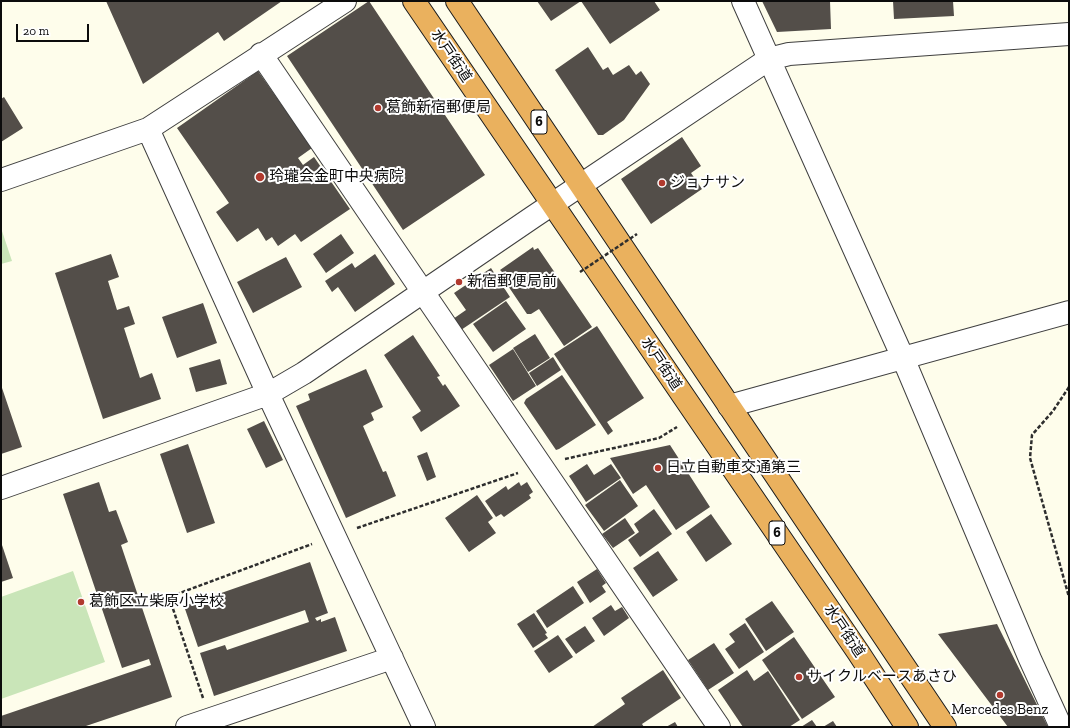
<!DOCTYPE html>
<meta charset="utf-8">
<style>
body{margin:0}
#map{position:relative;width:1070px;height:728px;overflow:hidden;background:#fefdeb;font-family:"Zilla Slab",serif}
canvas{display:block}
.frame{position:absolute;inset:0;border:2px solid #0c0c0c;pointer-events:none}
.scale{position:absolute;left:16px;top:24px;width:73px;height:18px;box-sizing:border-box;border:2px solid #0c0c0c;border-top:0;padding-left:5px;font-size:12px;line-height:14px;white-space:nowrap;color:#0c0c0c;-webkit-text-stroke:3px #fff;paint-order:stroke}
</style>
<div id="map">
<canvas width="1070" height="728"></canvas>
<div class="frame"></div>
<div class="scale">20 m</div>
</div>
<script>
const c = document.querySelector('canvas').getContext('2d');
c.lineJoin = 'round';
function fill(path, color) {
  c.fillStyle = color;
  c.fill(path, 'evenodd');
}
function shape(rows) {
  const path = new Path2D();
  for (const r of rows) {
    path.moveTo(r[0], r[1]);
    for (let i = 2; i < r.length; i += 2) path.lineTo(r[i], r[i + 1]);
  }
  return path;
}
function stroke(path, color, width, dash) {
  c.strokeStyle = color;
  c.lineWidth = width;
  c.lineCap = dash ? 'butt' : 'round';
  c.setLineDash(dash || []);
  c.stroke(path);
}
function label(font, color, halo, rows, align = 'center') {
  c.font = font + ' "Zilla Slab","Noto Sans JP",serif';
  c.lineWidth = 4;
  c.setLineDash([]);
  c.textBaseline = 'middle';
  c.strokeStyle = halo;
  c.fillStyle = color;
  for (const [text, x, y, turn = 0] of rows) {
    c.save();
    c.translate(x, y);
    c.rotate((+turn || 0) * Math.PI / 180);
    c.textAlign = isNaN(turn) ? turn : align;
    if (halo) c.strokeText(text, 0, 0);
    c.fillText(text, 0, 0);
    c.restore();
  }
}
fill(shape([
 [1,228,12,261,1,264],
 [73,571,105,662,1,699,1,597]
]), '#c9e5b8');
fill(shape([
 [106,1,282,1,224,41,218,32,143,84],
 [369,1,485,175,403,230,287,56],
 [537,1,654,1,660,10,610,44,581,1,551,21],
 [762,1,830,1,831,29,777,32],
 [893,1,953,1,954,16,894,19],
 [588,47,603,70,608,67,613,75,629,65,636,75,641,71,650,84,624,120,603,135,598,135,555,70],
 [258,71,312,148,298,158,303,165,314,157,350,209,301,242,295,234,278,246,272,237,266,241,258,228,237,242,216,212,229,203,177,128],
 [4,97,23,128,1,142,1,99],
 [682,137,701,166,691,173,702,189,651,224,621,179],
 [341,234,354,253,326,273,313,254],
 [533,247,534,250,538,248,592,327,564,346,539,309,531,314,527,314,500,274,502,272,500,270],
 [111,254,119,277,108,281,117,310,129,306,135,324,124,328,140,378,152,373,161,399,103,419,55,273],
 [375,254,395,284,355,312,338,287,332,292,325,281,352,263,355,268],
 [286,257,302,287,253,313,237,282],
 [491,268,510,297,461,330,453,319,466,310,454,293],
 [506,301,526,329,493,352,473,324],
 [203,303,217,343,177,358,162,317],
 [597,326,644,398,607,422,613,431,608,435,554,354],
 [535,334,550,358,528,372,513,348],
 [413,335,440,376,437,377,443,386,445,384,460,406,421,432,412,417,421,411,384,355],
 [513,349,536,386,513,401,489,365],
 [553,357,561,370,537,386,529,373],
 [220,359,227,384,196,392,189,368],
 [366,369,383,407,371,413,374,420,363,426,383,472,386,471,396,496,346,518,296,406,310,400,308,394],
 [562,375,596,425,559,449,556,450,524,403,526,399],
 [1,385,22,447,1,454],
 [264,421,283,460,266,468,247,429],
 [188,444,215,523,187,533,160,454],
 [670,445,710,507,676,530,646,485,633,494,610,458],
 [427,452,436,477,427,481,417,456],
 [587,464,594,475,611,464,621,478,586,502,569,476],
 [620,480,629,493,600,513,629,493,638,506,604,531,585,505],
 [99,482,109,512,116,510,128,542,121,545,172,697,83,727,1,727,1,716,151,665,149,659,122,668,63,494],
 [519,482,521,486,527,482,533,492,529,495,531,498,504,517,501,514,496,517,485,501,506,486,508,490],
 [477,495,493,518,488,522,496,533,469,552,445,518],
 [654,509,672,534,640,557,628,540,639,532,634,524],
 [711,514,732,544,706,562,686,532],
 [625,518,635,533,613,548,602,534],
 [1,542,13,578,1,582],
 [658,551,678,580,653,597,633,568],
 [310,562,328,613,315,618,317,621,321,619,321,622,335,617,347,651,214,696,200,653,225,645,227,650,309,622,305,610,198,647,184,606],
 [597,569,606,583,602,586,606,592,590,603,577,582],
 [573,586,584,603,547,628,536,611],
 [772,601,794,632,766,651,745,619],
 [611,605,615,611,622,607,629,618,604,636,592,618],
 [534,613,547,633,545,634,548,638,533,648,517,624],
 [745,623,764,652,739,669,725,649,735,642,729,634],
 [997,624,1048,727,1008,727,938,634],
 [585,626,595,641,576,654,565,639],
 [558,635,573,657,549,673,534,651],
 [794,637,835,697,802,719,762,660],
 [714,643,734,673,708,690,688,660],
 [663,670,681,698,642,724,644,727,592,727,625,704,621,698],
 [747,670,754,681,768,671,800,720,789,727,743,727,718,690],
 [812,720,817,727,801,727],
 [833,721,837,727,823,727],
 [675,722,678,727,666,727]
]), '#534e49');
const minor = shape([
 [743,1,903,358,1030,659,1061,727],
 [261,54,719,727],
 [148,129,268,394,424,727],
 [1,180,148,129,345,1],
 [729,406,1069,312],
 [1,488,268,394,304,373,533,217,769,59,789,54,1069,34],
 [187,727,392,658]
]);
const highway = shape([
 [414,1,858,652,907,727],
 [457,1,945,727]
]);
stroke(minor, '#3f3f3f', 24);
stroke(highway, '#1d1d1d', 24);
stroke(shape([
 [1069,387,1053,411,1032,435,1030,458,1069,597],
 [565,459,659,438,677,427],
 [357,528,518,473],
 [203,698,169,597,312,544]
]), '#2e2e2e', 2.5, [4, 2]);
stroke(minor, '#fff', 22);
stroke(highway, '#eab15e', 22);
stroke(shape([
 [580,272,637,234]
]), '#2e2e2e', 2.5, [4, 2]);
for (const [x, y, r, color] of [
 [378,108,4,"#b13a2e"],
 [260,177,5,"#b13a2e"],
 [662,183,4,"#b13a2e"],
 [459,282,4,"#b13a2e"],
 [658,468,4,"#b13a2e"],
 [81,602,4,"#b13a2e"],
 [799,677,4,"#b13a2e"],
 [1000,695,4,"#b13a2e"]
]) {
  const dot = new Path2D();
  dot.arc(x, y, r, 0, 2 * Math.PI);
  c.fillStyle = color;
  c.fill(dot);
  stroke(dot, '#fff', 1.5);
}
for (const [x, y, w] of [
 [539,122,16],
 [777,533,16]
]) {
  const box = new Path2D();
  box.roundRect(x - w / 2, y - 12, w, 24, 3);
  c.fillStyle = '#fff';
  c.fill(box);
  stroke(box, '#0c0c0c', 1);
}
label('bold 14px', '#0c0c0c', null, [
 ["6",539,122],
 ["6",777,533]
]);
label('15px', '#0c0c0c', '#fff', [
 ["水戸街道",451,56,56],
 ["水戸街道",661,364,56],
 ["水戸街道",844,631,56]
]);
label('15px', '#0c0c0c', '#fff', [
 ["葛飾新宿郵便局",386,108],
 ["玲瓏会金町中央病院",269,177],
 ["ジョナサン",670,183],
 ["新宿郵便局前",467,282],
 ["日立自動車交通第三",666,468],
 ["葛飾区立柴原小学校",89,602],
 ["サイクルベースあさひ",807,677],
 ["Mercedes Benz",1000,710,"center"]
], 'left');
</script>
